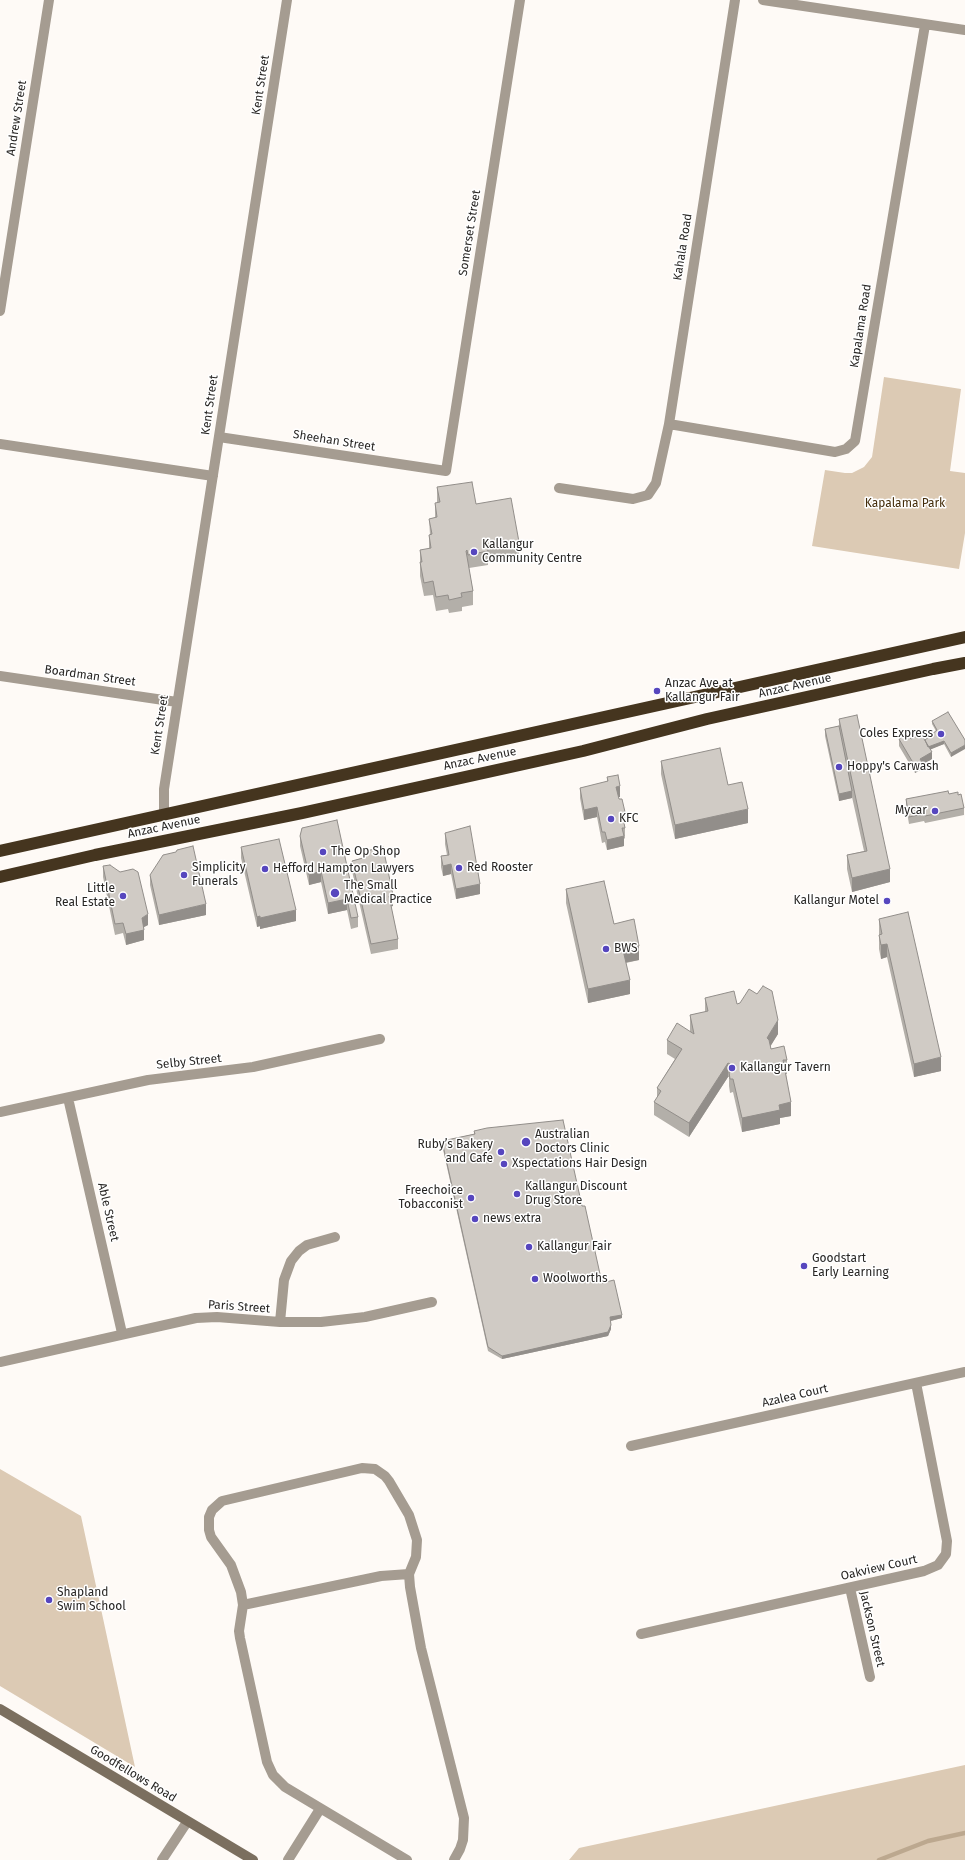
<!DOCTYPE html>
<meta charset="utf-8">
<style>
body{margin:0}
canvas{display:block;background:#fefaf6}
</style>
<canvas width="965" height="1860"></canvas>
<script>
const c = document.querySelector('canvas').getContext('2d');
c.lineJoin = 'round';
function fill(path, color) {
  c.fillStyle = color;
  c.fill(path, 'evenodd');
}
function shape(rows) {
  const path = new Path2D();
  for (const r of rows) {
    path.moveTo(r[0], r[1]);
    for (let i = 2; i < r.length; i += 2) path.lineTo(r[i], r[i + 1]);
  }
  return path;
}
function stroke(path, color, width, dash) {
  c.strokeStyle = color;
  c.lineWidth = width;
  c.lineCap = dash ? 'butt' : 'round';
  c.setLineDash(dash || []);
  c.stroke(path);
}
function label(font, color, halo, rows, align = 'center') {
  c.font = font + ' "Fira Sans",sans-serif';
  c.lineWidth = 3;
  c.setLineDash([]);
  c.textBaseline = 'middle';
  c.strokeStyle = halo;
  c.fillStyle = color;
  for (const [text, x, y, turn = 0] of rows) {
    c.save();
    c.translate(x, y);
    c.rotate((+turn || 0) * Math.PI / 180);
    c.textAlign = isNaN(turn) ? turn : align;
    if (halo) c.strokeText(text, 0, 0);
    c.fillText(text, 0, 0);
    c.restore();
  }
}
fill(shape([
 [884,377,961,389,950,471,965,473,965,533,959,569,812,546,825,470,845,473,852,473,864,467,872,457],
 [0,1469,81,1516,135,1767,0,1686],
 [965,1765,965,1860,569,1860,579,1848]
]), '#dccab4');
stroke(shape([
 [879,1860,928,1841,965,1833]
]), '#bca88f', 4.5);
stroke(shape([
 [763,0,965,30],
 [0,311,49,0],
 [669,424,835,452,846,449,855,441,925,25],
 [219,437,446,471,520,0],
 [0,444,213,476],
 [559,488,633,499,648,495,656,483,669,424,735,0],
 [0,676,177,702],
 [164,815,164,789,287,0],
 [68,1098,122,1333],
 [0,1112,148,1080,253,1067,380,1039],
 [280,1322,284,1280,291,1261,299,1251,307,1245,335,1237],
 [0,1362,196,1318,217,1317,280,1322,321,1322,365,1317,432,1302],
 [631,1446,965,1372],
 [850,1588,870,1677],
 [243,1605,381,1576,409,1574],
 [641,1634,924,1571,938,1565,946,1554,947,1541,916,1383],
 [162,1860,187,1822],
 [288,1860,320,1809],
 [407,1860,295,1793,285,1787,273,1775,267,1762,240,1638,239,1631,243,1605,241,1592,231,1565,211,1537,209,1530,209,1517,212,1510,222,1501,362,1468,375,1469,385,1476,389,1481,409,1515,417,1540,416,1557,409,1574,410,1587,421,1648,464,1818,463,1840,460,1849,454,1860]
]), '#a59c91', 10);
stroke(shape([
 [0,1709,253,1860]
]), '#7b6f5f', 10);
stroke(shape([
 [0,851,965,637],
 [0,877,95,855,302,813,583,751,707,719,933,669,965,663]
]), '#45351f', 12);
fill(shape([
 [437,487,476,504,519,542,519,555,488,561,488,565,469,568,473,591,473,605,462,607,462,611,449,613,448,609,436,611,433,595,424,596,420,576,420,550,429,549,429,535,430,535,429,519,435,518,435,503,437,503],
 [839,719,890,882,852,892,847,869,847,855,864,851,852,797,852,798,839,801,825,736,825,729,839,726],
 [932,721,965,740,951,757,944,744,930,749,932,759,922,765,922,769,915,773,899,746,899,739,925,740,936,731,932,724],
 [661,761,728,785,748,823,675,839,661,774],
 [607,777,620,797,618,797,625,822,624,823,625,828,625,838,624,839,624,846,607,850,605,842,602,843,597,817,584,820,580,798,580,788,607,782],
 [949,794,958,795,964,808,964,815,925,823,924,821,909,824,906,806,906,799],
 [302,828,358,917,358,927,351,929,347,910,328,914,321,882,309,885,300,846,300,836],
 [445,833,480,894,456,899,451,874,443,876,441,867,441,856,447,855,445,844],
 [241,847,296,921,260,929,260,926,257,927,241,858],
 [362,852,393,906,391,906,398,939,398,949,371,954,352,871,352,861,362,858],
 [103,866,148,925,144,927,144,940,126,945,123,933,115,935,103,877],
 [150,875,206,915,159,925,150,885],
 [566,889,614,924,639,960,626,963,630,994,588,1003,566,903],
 [879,919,941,1071,914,1077,887,957,881,959,879,949],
 [705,998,737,1004,778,1034,770,1046,771,1049,787,1060,787,1074,786,1074,791,1116,780,1118,780,1124,742,1132,733,1092,730,1093,729,1086,729,1077,728,1077,689,1137,654,1115,654,1102,657,1098,657,1088,675,1059,667,1054,667,1040,690,1032,690,1015,705,1012],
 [474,1131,582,1206,602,1283,622,1318,611,1321,611,1329,608,1336,502,1359,488,1351,442,1145,442,1141,474,1134]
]), '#b3afa9');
fill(shape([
 [944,741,944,744,927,751,927,747],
 [965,745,965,749,951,757,951,753],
 [932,752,932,759,922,765,922,769,915,773,915,766,920,759],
 [620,786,620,797,616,797,616,787],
 [852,791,852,798,839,801,839,794],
 [597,807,597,817,584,820,584,810],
 [748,809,748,823,675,839,675,825],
 [625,812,625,822,622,823,622,813],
 [624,836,624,846,607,850,607,840],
 [451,864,451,874,443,876,443,866],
 [890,869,890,882,852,892,852,878],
 [321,871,321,882,309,885,309,875],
 [480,884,480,894,456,899,456,889],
 [393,895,393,906,389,907,389,896],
 [347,899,347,910,328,914,328,903],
 [206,904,206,915,159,925,159,915],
 [296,910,296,921,260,929,260,918],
 [148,914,148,925,142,928,142,918],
 [260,916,260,926,257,927,257,917],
 [144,930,144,940,126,945,126,934],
 [887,944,887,957,881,959,881,945],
 [639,946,639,960,623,963,623,950],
 [630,980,630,994,588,1003,588,989],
 [778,1020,778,1034,767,1052,767,1038],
 [941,1057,941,1071,914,1077,914,1064],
 [728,1063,728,1077,689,1137,689,1123],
 [791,1102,791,1116,780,1118,780,1124,742,1132,742,1118,779,1105],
 [622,1315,622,1318,610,1321,610,1317],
 [611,1325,611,1329,608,1336,502,1359,502,1356]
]), '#928e8a');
const building = shape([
 [472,482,476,504,511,498,519,542,487,547,488,551,468,555,467,550,466,551,473,591,461,593,462,597,449,600,448,595,436,597,433,581,424,583,420,562,422,562,420,550,431,548,429,535,432,534,429,519,437,517,435,503,440,502,437,487,472,482],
 [948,712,965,740,965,745,951,753,944,741,928,747,925,740,937,730,932,721,948,712],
 [857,715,890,869,852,878,847,855,867,851,839,719,857,715],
 [839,726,852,791,839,794,825,729,839,726],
 [907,734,911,739,921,734,932,752,920,759,922,762,915,766,899,739,907,734],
 [720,748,728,785,742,782,748,809,675,825,661,761,720,748],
 [618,775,620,786,616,787,619,799,622,799,625,812,622,813,625,828,622,828,624,836,607,840,605,832,602,832,597,807,584,810,580,788,608,781,607,777,618,775],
 [948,791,949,794,958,792,958,795,961,794,964,808,925,816,924,814,909,817,906,799,948,791],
 [337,820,358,917,351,918,347,899,328,903,321,871,309,875,300,836,302,828,337,820],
 [470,826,480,884,456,889,451,864,443,866,441,856,449,855,445,833,470,826],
 [279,839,296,910,260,918,260,916,257,917,241,847,279,839],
 [193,846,206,904,159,915,150,875,163,855,176,852,177,850,193,846],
 [383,847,393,895,389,896,398,939,371,944,352,861,363,858,362,852,383,847],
 [110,865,120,872,133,869,138,872,148,914,142,918,144,930,126,934,123,923,115,924,103,866,110,865],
 [604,881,614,924,634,919,639,946,623,950,630,980,588,989,566,889,604,881],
 [908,912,941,1057,914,1064,887,944,881,945,879,935,882,934,879,919,908,912],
 [763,986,772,991,778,1020,767,1038,769,1040,771,1049,784,1046,787,1060,783,1060,791,1102,779,1105,780,1110,742,1118,733,1079,730,1079,729,1072,735,1071,734,1066,728,1063,689,1123,654,1102,661,1091,657,1088,682,1049,667,1040,677,1023,694,1034,690,1015,708,1011,705,998,734,991,737,1004,740,1003,749,989,757,994,763,986],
 [563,1120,582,1206,585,1206,602,1283,614,1280,622,1315,610,1317,611,1325,608,1332,502,1356,488,1347,442,1141,475,1134,474,1131,487,1128,563,1120]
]);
fill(building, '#d0cbc5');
stroke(building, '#928e8a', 1);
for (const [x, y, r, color] of [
 [474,552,4,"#5646be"],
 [657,691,4,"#5646be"],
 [941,734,4,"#5646be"],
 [839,767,4,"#5646be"],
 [935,811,4,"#5646be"],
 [611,819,4,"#5646be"],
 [323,852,4,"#5646be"],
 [459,868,4,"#5646be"],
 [265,869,4,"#5646be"],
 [184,875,4,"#5646be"],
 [335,893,5,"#5646be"],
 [123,896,4,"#5646be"],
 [887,901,4,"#5646be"],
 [606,949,4,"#5646be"],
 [732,1068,4,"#5646be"],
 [526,1142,5,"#5646be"],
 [501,1152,4,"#5646be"],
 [504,1164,4,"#5646be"],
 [517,1194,4,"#5646be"],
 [471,1198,4,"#5646be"],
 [475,1219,4,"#5646be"],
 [529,1247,4,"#5646be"],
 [804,1266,4,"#5646be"],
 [535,1279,4,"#5646be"],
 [49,1600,4,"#5646be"]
]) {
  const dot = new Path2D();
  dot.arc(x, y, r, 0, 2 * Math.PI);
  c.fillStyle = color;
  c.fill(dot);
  stroke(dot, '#fff', 1.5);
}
label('12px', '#282624', '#fff', [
 ["Kent Street",261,85,-81],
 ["Andrew Street",17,118,-81],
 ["Somerset Street",470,233,-81],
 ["Kahala Road",683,247,-81],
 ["Kapalama Road",861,326,-81],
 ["Kent Street",210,405,-82],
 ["Sheehan Street",334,441,9],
 ["Boardman Street",90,676,8],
 ["Anzac Avenue",795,686,-13],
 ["Kent Street",160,725,-81],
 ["Anzac Avenue",480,759,-12],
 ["Anzac Avenue",164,827,-12],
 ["Selby Street",189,1062,-6],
 ["Able Street",108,1212,77],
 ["Paris Street",239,1307,4],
 ["Azalea Court",795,1396,-13],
 ["Oakview Court",879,1568,-13],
 ["Jackson Street",872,1629,77],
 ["Goodfellows Road",133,1774,31]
]);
label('12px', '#442d0b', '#fff', [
 ["Kapalama Park",905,504]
]);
label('12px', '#282624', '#fff', [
 ["Kallangur",482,545],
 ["Community Centre",482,559],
 ["Anzac Ave at",665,684],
 ["Kallangur Fair",665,698],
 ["Coles Express",933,734,"right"],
 ["Hoppy's Carwash",847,767],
 ["Mycar",927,811,"right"],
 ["KFC",619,819],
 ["The Op Shop",331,852],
 ["Simplicity",192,868],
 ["Funerals",192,882],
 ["Red Rooster",467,868],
 ["Hefford Hampton Lawyers",273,869],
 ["The Small",344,886],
 ["Medical Practice",344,900],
 ["Little",115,889,"right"],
 ["Real Estate",115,903,"right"],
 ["Kallangur Motel",879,901,"right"],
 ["BWS",614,949],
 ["Kallangur Tavern",740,1068],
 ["Australian",535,1135],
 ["Doctors Clinic",535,1149],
 ["Ruby’s Bakery",493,1145,"right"],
 ["and Cafe",493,1159,"right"],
 ["Xspectations Hair Design",512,1164],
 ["Kallangur Discount",525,1187],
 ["Drug Store",525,1201],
 ["Freechoice",463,1191,"right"],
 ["Tobacconist",463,1205,"right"],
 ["news extra",483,1219],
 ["Kallangur Fair",537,1247],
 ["Goodstart",812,1259],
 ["Early Learning",812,1273],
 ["Woolworths",543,1279],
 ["Shapland",57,1593],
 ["Swim School",57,1607]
], 'left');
</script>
